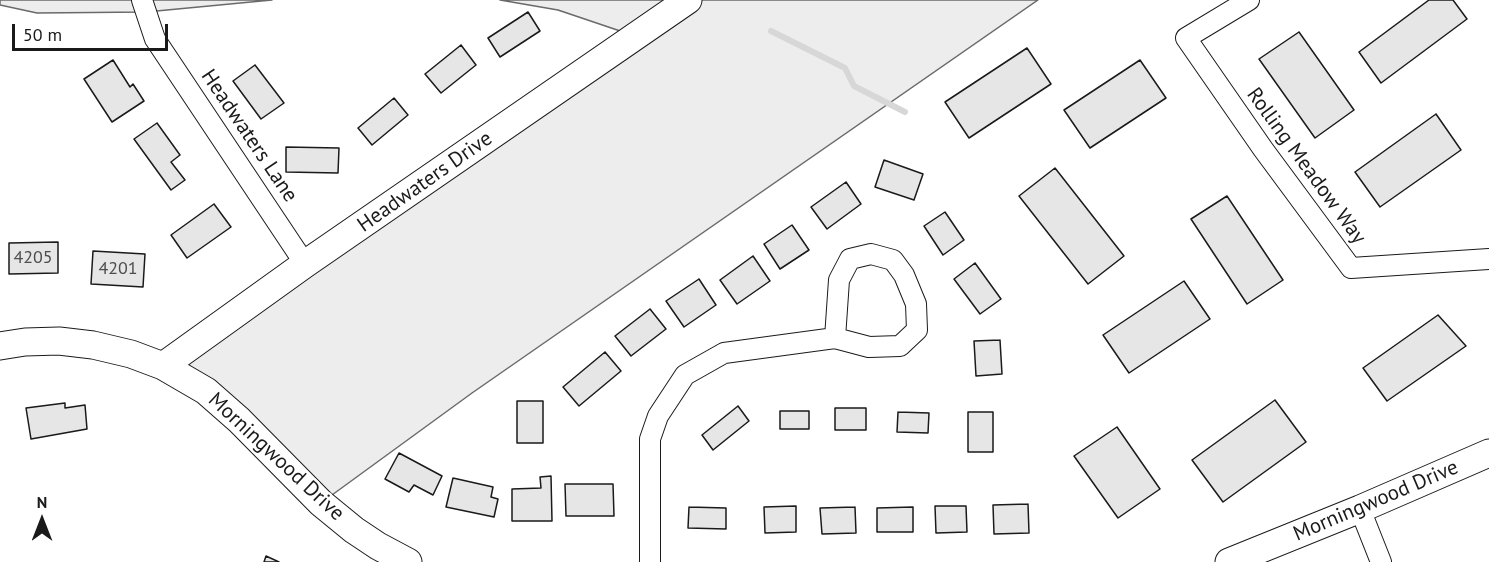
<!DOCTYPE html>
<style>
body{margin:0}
#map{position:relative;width:1489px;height:562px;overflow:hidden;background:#fff;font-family:"PT Sans",sans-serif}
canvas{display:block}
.north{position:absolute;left:12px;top:490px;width:60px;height:60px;-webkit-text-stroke:4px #fff;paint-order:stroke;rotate:0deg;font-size:16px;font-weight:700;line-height:24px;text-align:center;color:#1a1a1a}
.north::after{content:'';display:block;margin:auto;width:21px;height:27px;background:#1a1a1a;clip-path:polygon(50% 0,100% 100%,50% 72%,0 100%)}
.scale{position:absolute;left:12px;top:24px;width:156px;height:27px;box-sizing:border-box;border:3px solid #1a1a1a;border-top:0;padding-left:8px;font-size:18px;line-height:21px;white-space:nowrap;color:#1a1a1a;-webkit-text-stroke:4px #fff;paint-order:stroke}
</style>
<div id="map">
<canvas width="1489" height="562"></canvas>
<div class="north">N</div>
<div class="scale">50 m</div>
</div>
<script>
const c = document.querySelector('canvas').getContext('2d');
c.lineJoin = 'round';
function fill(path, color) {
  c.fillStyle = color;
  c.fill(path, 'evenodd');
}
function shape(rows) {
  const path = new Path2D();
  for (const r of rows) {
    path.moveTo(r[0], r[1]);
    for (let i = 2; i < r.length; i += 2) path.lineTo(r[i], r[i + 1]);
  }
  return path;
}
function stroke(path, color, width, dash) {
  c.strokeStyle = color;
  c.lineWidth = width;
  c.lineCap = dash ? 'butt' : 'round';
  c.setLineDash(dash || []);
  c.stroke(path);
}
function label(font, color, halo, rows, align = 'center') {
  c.font = font + ' "PT Sans",sans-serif';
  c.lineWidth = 4.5;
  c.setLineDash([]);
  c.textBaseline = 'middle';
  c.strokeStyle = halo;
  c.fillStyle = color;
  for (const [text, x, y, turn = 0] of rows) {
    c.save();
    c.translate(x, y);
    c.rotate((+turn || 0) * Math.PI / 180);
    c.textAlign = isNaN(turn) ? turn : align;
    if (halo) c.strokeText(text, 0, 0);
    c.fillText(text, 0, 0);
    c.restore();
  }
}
const green = shape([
 [0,0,272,0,146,12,37,13,0,5,0,0],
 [500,0,1038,0,472,393,321,503,163,366,635,36,558,10,500,0]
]);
fill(green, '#ededed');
stroke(green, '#6a6a6a', 1.5);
stroke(shape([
 [771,31,845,68,854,86,905,112]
]), '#d7d7d7', 6);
const building = shape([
 [1429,0,1453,0,1467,19,1381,83,1359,52,1429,0],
 [528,12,540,31,500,57,488,38,528,12],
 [1299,32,1354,110,1315,138,1259,59,1299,32],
 [461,45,476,65,441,93,425,74,461,45],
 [1027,48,1051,84,969,138,945,102,1027,48],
 [113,60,130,87,133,84,144,101,112,122,84,79,113,60],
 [1140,60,1166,98,1090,148,1064,110,1140,60],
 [255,65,284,103,261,119,233,81,255,65],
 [394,98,408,115,372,145,358,128,394,98],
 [1436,114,1461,150,1380,207,1355,172,1436,114],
 [157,123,180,155,171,162,185,180,171,190,134,139,157,123],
 [286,147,339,148,338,173,286,172,286,147],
 [884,160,923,174,914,200,875,187,884,160],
 [1055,168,1124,256,1088,284,1019,196,1055,168],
 [846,182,861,204,827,229,811,207,846,182],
 [1227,196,1283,280,1247,304,1191,219,1227,196],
 [214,204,231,227,187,258,171,235,214,204],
 [945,212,964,240,943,255,924,226,945,212],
 [792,225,809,250,780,269,764,244,792,225],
 [58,242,58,273,9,274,9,243,58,242],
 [93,251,145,254,143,287,91,284,93,251],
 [753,256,770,281,737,304,720,280,753,256],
 [975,263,1001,299,980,314,954,279,975,263],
 [699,279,716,305,684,327,666,301,699,279],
 [1184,281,1210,319,1129,373,1103,335,1184,281],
 [650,309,666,329,631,356,615,336,650,309],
 [1438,315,1466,346,1387,401,1363,368,1438,315],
 [1000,340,1002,374,976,376,974,341,1000,340],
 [605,352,621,371,579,406,563,387,605,352],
 [1275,400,1306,442,1223,502,1192,460,1275,400],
 [517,401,543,401,543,443,517,443,517,401],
 [65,403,65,408,85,405,87,429,31,439,26,408,65,403],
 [738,406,749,421,713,450,702,435,738,406],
 [835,408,866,408,866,430,835,430,835,408],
 [780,411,809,411,809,429,780,429,780,411],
 [898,412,929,413,928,433,897,432,898,412],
 [968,412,993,412,993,452,968,452,968,412],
 [1117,427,1160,489,1118,518,1074,456,1117,427],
 [399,453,442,476,433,495,414,485,409,492,385,479,399,453],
 [551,476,552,521,512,521,512,489,541,488,540,477,551,476],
 [453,478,493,487,491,497,498,499,494,517,446,507,453,478],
 [565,484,613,484,614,516,566,516,565,484],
 [1028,504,1029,533,994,534,993,505,1028,504],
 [796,506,796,532,765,533,764,507,796,506],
 [935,506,966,506,967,532,936,533,935,506],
 [689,507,726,508,726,529,688,528,689,507],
 [855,507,856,533,822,534,820,508,855,507],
 [913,507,913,532,877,532,877,508,913,507],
 [266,556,279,562,264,562,266,556]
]);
fill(building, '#e6e6e6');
stroke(building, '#1a1a1a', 1.5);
const street = shape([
 [142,0,155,39,305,264],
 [1249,0,1186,38,1263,149,1351,268,1489,259],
 [1360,509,1381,562],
 [650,562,650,439,658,416,685,375,724,353,835,338,869,347,900,346,917,330,916,304,904,275,893,260,871,254,850,259,839,280,835,338]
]);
const secondary = shape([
 [0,346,25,342,59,341,93,345,131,354,163,366,206,391,239,420,321,503,354,530,378,546,408,562],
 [163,366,305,264,688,0],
 [1229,562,1360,509,1489,453]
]);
stroke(street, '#1a1a1a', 22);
stroke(secondary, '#1a1a1a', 29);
stroke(street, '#fff', 20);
stroke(secondary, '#fff', 27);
label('18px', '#4d4d4d', null, [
 ["4205",33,258],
 ["4201",118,269]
]);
label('21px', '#1a1a1a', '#fff', [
 ["Headwaters Lane",249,136,56],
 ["Rolling Meadow Way",1306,166,54],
 ["Headwaters Drive",425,182,-35],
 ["Morningwood Drive",276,457,43],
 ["Morningwood Drive",1376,501,-23]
]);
</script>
